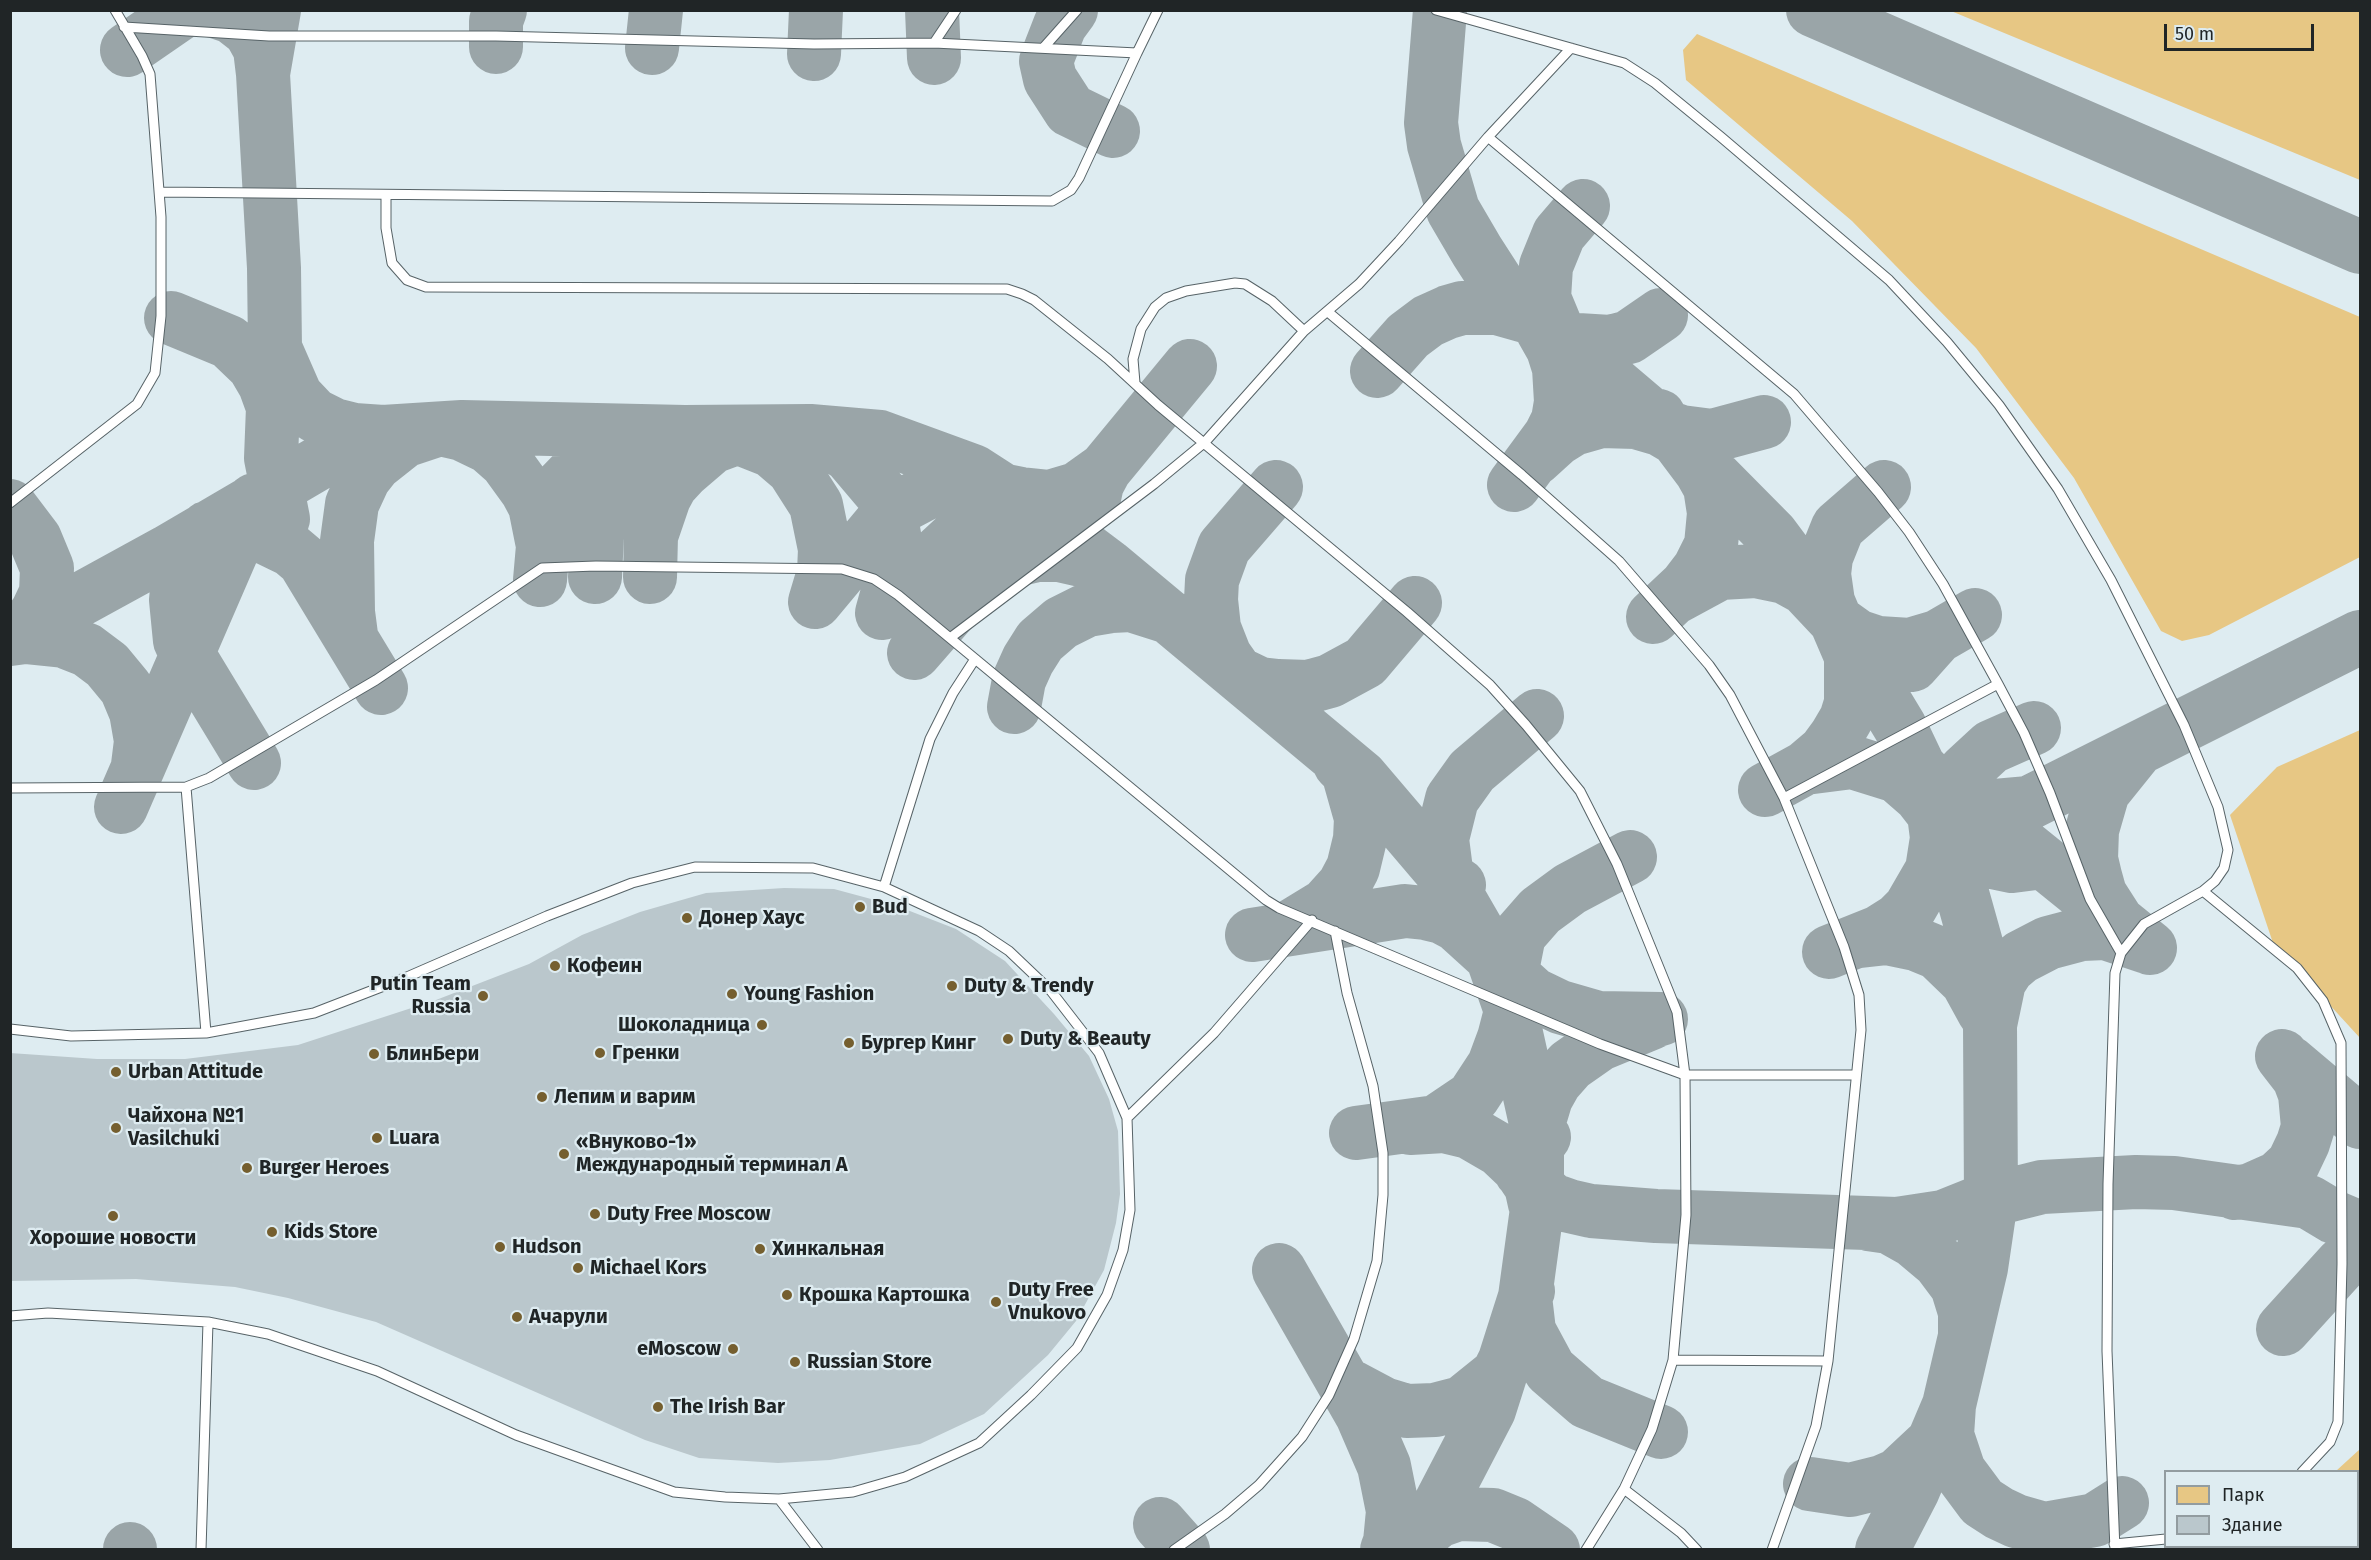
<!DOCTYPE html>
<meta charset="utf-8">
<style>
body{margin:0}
#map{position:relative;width:2371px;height:1560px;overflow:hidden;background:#deecf1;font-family:"Fira Sans",sans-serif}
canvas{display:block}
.frame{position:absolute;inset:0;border:12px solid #202526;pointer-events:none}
.legend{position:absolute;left:2164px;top:1470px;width:195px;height:78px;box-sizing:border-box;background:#deecf1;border:2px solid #929ca0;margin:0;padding:8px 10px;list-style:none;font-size:18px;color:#202526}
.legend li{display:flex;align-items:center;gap:12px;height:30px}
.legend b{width:30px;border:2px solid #929ca0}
.scale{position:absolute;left:2164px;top:24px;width:150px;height:27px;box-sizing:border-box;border:3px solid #202526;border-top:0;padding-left:8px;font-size:18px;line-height:21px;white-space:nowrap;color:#202526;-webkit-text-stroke:4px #deecf1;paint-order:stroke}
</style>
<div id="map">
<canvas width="2371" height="1560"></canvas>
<div class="frame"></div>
<ul class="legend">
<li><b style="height:16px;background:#e7c784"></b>Парк</li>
<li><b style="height:16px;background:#bac7cc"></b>Здание</li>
</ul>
<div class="scale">50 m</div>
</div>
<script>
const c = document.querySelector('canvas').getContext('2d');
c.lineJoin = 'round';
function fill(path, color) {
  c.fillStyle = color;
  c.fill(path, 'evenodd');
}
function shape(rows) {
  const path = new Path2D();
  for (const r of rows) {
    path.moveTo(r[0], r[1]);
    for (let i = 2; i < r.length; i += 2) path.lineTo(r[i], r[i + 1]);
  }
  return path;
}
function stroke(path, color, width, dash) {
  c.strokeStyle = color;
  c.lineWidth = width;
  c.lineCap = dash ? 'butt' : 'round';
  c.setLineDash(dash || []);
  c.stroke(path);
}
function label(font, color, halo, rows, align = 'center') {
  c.font = font + ' "Fira Sans",sans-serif';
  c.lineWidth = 4.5;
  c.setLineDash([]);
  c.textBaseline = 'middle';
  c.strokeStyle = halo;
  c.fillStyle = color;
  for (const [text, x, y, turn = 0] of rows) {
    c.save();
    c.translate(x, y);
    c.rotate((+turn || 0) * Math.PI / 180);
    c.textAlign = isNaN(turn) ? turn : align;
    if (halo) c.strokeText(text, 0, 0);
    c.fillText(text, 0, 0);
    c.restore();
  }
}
fill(shape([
 [1951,11,2360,11,2360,180],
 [1697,34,2360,317,2360,557,2209,635,2182,641,2161,631,2074,478,1976,348,1852,221,1686,80,1683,50],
 [2360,730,2360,1038,2273,943,2230,815,2277,767],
 [2360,1449,2360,1549,2261,1550,2262,1546,2358,1546,2358,1472,2336,1471]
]), '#e7c784');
stroke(shape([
 [211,10,232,17,250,31,260,49,263,74],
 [274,10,263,74,274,268,275,348,296,396,314,415,334,425,354,430,383,432,462,427,685,432,810,431,880,437,973,471,1035,511,1108,566,1361,777,1447,878,1492,956,1511,1011,1537,1128,1537,1209,1525,1297,1489,1410,1426,1531,1402,1550],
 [932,10,934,58],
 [1071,10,1060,25,1046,61,1050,79,1070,110,1113,131],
 [1440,10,1431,123,1434,145,1453,210,1477,251,1497,282,1511,296,1664,426,1772,535,1836,621,1900,727,1919,767,1934,814,1944,829,1977,947,1990,1025,1991,1200,1981,1268,1949,1405,1913,1490,1882,1550],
 [1813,10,2360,247],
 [496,47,496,21,500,10],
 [652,48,656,10],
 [127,50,185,10],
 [814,54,816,10],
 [1583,206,1559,234,1546,266,1544,298,1561,339,1610,342,1629,337,1661,315],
 [171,318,229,342,276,387],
 [251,361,265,385,273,407,271,458,283,519],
 [1377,371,1408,336,1428,321,1448,312,1462,308,1497,308,1536,319,1553,349,1559,368,1561,402,1558,420,1550,436,1514,485],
 [1659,416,1664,426,1681,432,1712,436,1764,422],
 [810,431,849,455,882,494,890,512,896,546,894,570,882,613],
 [729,434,772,451,793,469,816,505,825,549,824,572,815,602],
 [1535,459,1557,439,1573,429,1601,421,1636,422,1660,429,1677,439,1701,471,1710,487,1714,513,1711,545,1699,569,1686,586,1653,617],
 [1276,487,1224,547,1212,580,1211,600,1214,628,1225,656,1237,673,1260,684,1278,686,1308,687,1330,681,1365,662,1415,603],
 [1884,487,1838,527,1826,557,1824,574,1828,602,1836,621,1857,636,1878,643,1910,645,1937,637],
 [1093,503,1097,484,1105,469,1190,366],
 [10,506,35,539,47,568,46,593,37,612,23,631],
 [595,577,597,535,611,492,624,472,678,436],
 [650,577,651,536,664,498,671,485,684,471,712,447,747,434],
 [540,580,545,523,560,487,597,449,641,433],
 [1672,599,1720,573,1756,571,1785,577,1805,588,1836,621,1851,656,1851,703,1846,719,1836,736,1825,751,1805,768],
 [815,602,890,512,926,493,941,488,981,486,1021,494,1050,497,1077,489,1105,469],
 [884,611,921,569,961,532,1001,523,1031,525,1060,531],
 [351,635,348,612,347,541,352,504,364,478,375,464,404,441,440,429,462,434,489,447,506,462,527,491,535,506,542,541],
 [10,638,167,552,353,443,383,432],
 [10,639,25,637,64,641,87,650,107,665,126,688,136,712,141,741,138,765],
 [914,653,976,582,994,570,1016,560,1037,555,1059,555,1103,565],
 [1912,665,1937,637,1975,615],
 [1014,707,1019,680,1028,660,1040,641,1061,623,1087,610,1111,606,1131,605,1172,618],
 [2034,728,1991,747,1965,771,1951,796,1944,829,1972,855,1988,861,2012,866,2043,862],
 [254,763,180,641,176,600,179,569,185,556,207,528,256,533,291,550,304,561,381,688],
 [1919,767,1936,785,1951,796,1968,802,1995,806,2029,803,2360,637],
 [1765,790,1805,768,1852,762,1897,776,1920,796,1934,814,1937,838,1932,870,1910,908,1898,920,1879,932,1829,952],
 [121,807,254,500],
 [2014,838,2150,948],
 [1459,885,1447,878,1442,839,1452,799,1472,771,1537,716],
 [2116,919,2100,894,2095,876,2091,859,2092,830,2103,792,2136,751],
 [1290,927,1326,905,1344,885,1353,868,1360,839,1361,818,1348,772,1340,764],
 [1252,935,1405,911,1425,913,1442,917,1457,925,1533,994,1560,1007,1598,1018,1661,1019],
 [1860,941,1887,938,1916,944,1938,953,1967,981,1984,1012],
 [1990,1025,1999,982,2008,968,2021,957,2048,943,2082,934,2105,933,2147,947],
 [2289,1062,2360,1122],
 [1410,1128,1444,1126,1469,1132,1500,1150,1519,1168,1531,1186,1535,1204],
 [1356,1133,1436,1122,1473,1097,1494,1065,1504,1038,1511,1011,1511,975,1519,935,1540,911,1570,889,1630,857],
 [1544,1137,1537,1128,1546,1098,1555,1082,1570,1065,1600,1044,1651,1023],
 [1521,1172,1552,1200,1569,1206,1591,1211,1656,1216,1897,1224,1943,1217,1978,1203,2042,1187,2136,1182,2174,1183,2309,1202,2334,1217,2360,1228],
 [2235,1193,2251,1190,2278,1178,2293,1164,2303,1143,2308,1127,2305,1094,2299,1078,2282,1056],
 [1868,1224,1889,1227,1914,1241,1939,1262,1957,1286,1965,1312,1965,1336],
 [1279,1270,1362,1415,1384,1466,1393,1511,1390,1542,1387,1550],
 [1528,1291,1525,1297,1529,1331,1550,1370,1587,1402,1661,1432],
 [2283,1329,2342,1264,2360,1249],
 [1352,1387,1384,1404,1407,1411,1435,1410,1462,1403,1498,1374,1505,1360],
 [1949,1405,1947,1435,1959,1471,1982,1502,1999,1513,2016,1521,2044,1529,2095,1520,2122,1503],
 [1810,1484,1850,1490,1882,1482,1898,1475,1929,1446],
 [1160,1524,1183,1550],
 [1426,1531,1438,1521,1458,1514,1493,1515,1515,1524,1553,1550],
 [130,1550,130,1549]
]), '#9aa5a8', 54);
fill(shape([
 [784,888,834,889,897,906,956,929,1005,961,1054,1014,1089,1056,1109,1099,1118,1131,1120,1194,1116,1223,1104,1270,1076,1321,1048,1355,984,1414,920,1444,830,1460,778,1463,699,1458,645,1440,376,1322,288,1298,235,1287,136,1279,10,1281,10,1053,97,1059,185,1059,298,1045,436,1000,529,964,582,935,640,912,706,893]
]), '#bac7cc');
const lane = shape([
 [1436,10,1624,63,1655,83,1721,137,1889,280,1947,342,1999,405,2058,489,2111,580,2184,725,2218,807,2228,850,2224,868,2215,881,2203,891,2144,924,2121,953,2115,973,2108,1184,2107,1351,2115,1550],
 [124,27,269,36,496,36,814,44,934,43,1137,53,1079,178,1071,190,1052,201,160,192],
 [934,43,956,10],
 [1045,46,1077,10],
 [1137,53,1158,10],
 [1488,137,1794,394,1878,492,1909,532,1943,584,1998,684,2024,733,2050,793,2090,899,2121,953],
 [386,196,386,228,392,263,407,280,426,287,1007,289,1022,294,1034,300,1108,359,1158,405,1407,612,1490,685,1526,725,1580,791,1617,864,1677,1012,1685,1075,1686,1215,1673,1360,1652,1429,1624,1489,1586,1550],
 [1328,312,1522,475,1619,561,1709,665,1730,695,1784,798,1844,947,1859,995,1861,1030,1828,1361,1816,1426,1772,1550],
 [1135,383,1133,359,1141,329,1155,307,1166,298,1186,291,1235,283,1245,284,1272,301,1304,331],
 [10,503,137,404,155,373,161,316,161,217,150,74,142,56,115,10],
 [950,638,1154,484,1205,442,1304,331,1359,284,1399,241,1488,137,1571,48],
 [186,787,206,1033],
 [10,788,186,787,209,778,376,680,542,568,596,566,842,569,874,579,898,595,1266,900,1279,908,1600,1044,1685,1075,1856,1075],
 [1784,798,1998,684],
 [884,887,930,739,953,693,975,659],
 [2203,891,2297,968,2323,1001,2341,1043,2342,1264,2338,1422,2330,1442,2302,1472],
 [10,1029,71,1036,206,1033,314,1013,407,977,547,916,632,883,695,867,813,868,884,887,979,931,1009,951,1051,991,1099,1053,1127,1118,1130,1210,1123,1250,1107,1295,1077,1348,1031,1395,979,1443,905,1477,853,1492,779,1499,725,1497,674,1492,516,1435,377,1371,268,1334,208,1322,48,1313,10,1316],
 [1127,1118,1214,1033,1312,920],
 [1673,1360,1828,1361],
 [1624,1489,1681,1533,1697,1550],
 [779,1499,818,1550],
 [2114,1544,2166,1539],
 [2357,1546,2360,1550],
 [201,1550,208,1322],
 [1174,1550,1225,1514,1259,1485,1302,1437,1329,1395,1354,1339,1377,1261,1383,1195,1383,1153,1373,1086,1347,993,1335,931]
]);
stroke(lane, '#576367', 11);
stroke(lane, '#fff', 9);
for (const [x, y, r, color] of [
 [860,907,6,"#755f2f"],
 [687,918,6,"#755f2f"],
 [555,966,6,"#755f2f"],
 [952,986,6,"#755f2f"],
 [732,994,6,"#755f2f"],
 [483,996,6,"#755f2f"],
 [762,1025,6,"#755f2f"],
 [1008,1039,6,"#755f2f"],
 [849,1043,6,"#755f2f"],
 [600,1053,6,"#755f2f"],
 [374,1054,6,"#755f2f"],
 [116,1072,6,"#755f2f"],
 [542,1097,6,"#755f2f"],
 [116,1128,6,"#755f2f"],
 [377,1138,6,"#755f2f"],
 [564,1154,6,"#755f2f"],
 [247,1168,6,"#755f2f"],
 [595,1214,6,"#755f2f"],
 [113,1216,6,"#755f2f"],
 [272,1232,6,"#755f2f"],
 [500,1247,6,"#755f2f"],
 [760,1249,6,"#755f2f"],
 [578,1268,6,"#755f2f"],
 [787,1295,6,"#755f2f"],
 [996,1302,6,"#755f2f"],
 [517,1317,6,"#755f2f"],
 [733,1349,6,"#755f2f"],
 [795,1362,6,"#755f2f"],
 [658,1407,6,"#755f2f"]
]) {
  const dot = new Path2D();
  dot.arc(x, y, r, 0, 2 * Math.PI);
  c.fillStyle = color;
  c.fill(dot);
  stroke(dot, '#deecf1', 2);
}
label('bold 20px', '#202526', '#deecf1', [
 ["Bud",872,907],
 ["Донер Хаус",699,918],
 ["Кофеин",567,966],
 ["Putin Team",471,984,"right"],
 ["Russia",471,1007,"right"],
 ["Duty & Trendy",964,986],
 ["Young Fashion",744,994],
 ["Шоколадница",750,1025,"right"],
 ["Duty & Beauty",1020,1039],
 ["Бургер Кинг",861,1043],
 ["Гренки",612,1053],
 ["БлинБери",386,1054],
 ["Urban Attitude",128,1072],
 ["Лепим и варим",554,1097],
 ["Чайхона №1",128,1116],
 ["Vasilchuki",128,1139],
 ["Luara",389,1138],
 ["«Внуково-1»",576,1142],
 ["Международный терминал А",576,1165],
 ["Burger Heroes",259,1168],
 ["Duty Free Moscow",607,1214],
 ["Kids Store",284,1232],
 ["Хорошие новости",113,1238,"center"],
 ["Hudson",512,1247],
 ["Хинкальная",772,1249],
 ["Michael Kors",590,1268],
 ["Duty Free",1008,1290],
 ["Vnukovo",1008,1313],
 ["Крошка Картошка",799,1295],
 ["Ачарули",529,1317],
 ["eMoscow",721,1349,"right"],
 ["Russian Store",807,1362],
 ["The Irish Bar",670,1407]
], 'left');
</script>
